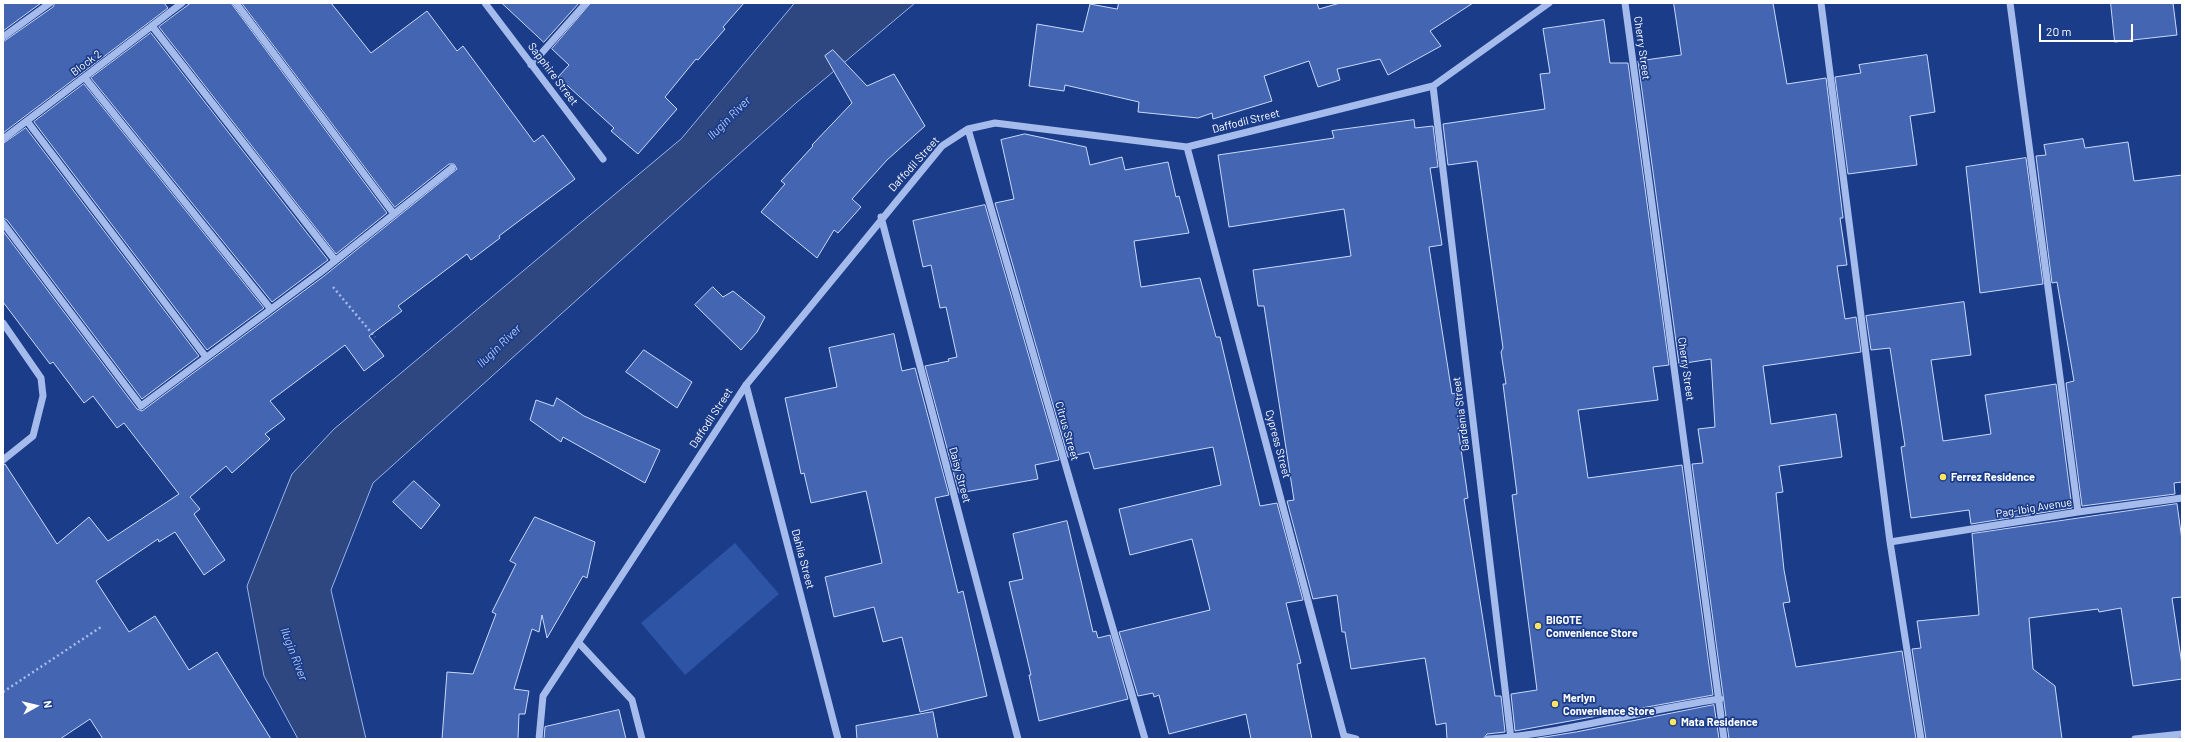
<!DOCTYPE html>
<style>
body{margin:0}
#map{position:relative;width:2185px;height:742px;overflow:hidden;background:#1b3c89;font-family:Barlow,sans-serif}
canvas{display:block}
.frame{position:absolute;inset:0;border:4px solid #fff;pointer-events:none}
.north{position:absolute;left:16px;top:686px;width:40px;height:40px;-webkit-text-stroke:3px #1b3c89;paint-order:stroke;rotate:82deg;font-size:11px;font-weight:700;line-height:16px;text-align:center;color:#fff}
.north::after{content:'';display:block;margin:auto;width:14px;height:18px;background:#fff;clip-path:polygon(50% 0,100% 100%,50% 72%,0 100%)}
.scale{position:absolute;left:2039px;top:24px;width:94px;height:18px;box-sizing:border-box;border:2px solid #fff;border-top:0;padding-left:5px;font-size:12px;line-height:14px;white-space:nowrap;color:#fff;-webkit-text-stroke:3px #1b3c89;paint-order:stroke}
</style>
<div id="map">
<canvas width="2185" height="742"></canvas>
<div class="frame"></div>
<div class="north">N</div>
<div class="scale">20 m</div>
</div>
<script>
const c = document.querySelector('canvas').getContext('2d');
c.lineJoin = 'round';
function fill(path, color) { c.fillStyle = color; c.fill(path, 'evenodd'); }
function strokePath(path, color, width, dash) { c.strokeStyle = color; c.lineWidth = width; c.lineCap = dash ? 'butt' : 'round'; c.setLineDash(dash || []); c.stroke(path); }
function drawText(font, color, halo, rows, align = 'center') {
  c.font = font + ' Barlow,sans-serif'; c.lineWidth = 3.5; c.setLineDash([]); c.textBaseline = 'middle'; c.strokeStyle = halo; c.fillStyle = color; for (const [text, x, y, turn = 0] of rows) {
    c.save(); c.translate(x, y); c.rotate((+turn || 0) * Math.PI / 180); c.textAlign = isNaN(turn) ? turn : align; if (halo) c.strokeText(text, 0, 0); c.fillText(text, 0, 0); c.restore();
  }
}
fill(new Path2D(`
 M735 543 779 594 685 675 641 623Z`), '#2e54a6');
const water = new Path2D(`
 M795 3H915L796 103 373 483 331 590 366 739H298L264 676 247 586 292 474 334 429 681 139Z`);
fill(water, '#2e4780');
strokePath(water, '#97b4ee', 1);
const building = new Path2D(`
 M3 3H41L3 31Z
 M55 3H164L168 8 3 133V42L53 7Z
 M191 3H231L387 213 336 254 159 27Z
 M242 3H331L371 53 427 11 457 51 463 46 534 142 543 135 575 179 499 236 500 238 471 260 467 254 398 306 402 311 369 336 384 356 364 371 345 345 270 401 285 419 265 434 270 439 232 473 226 466 190 497 200 509 194 514 225 560 204 575 175 532 159 542 158 539 96 581 129 632 155 616 189 670 217 652 271 739H103L90 719 60 739H3V465L5 464 57 544 89 517 108 541 179 494 124 423 117 428 93 396 84 403 53 362 50 364 3 302V231L137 409 142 411 324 276 457 169 454 164H449L395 207Z
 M502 3H579L544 42Z
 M591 3H744L723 27 725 29 698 60 696 59 665 97 677 109 638 154 611 131 614 128 558 77 569 65 552 49Z
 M1119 3H1317L1319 9 1340 3H1473L1430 31 1441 46 1388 75 1380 59 1337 69 1340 80 1318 87 1309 61 1264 76 1272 101 1213 119 1212 113 1198 118 1138 112 1139 102 1065 85 1064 91 1029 86 1037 24 1083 32 1090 4 1117 9Z
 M1674 3H1773L1787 84 1826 78 1843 218H1840L1847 265 1837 266 1845 319 1856 317 1861 352 1763 366 1771 424 1836 414 1842 457 1779 466 1783 492 1776 493 1784 570 1790 602 1783 603 1796 667 1902 651 1916 739H1729L1692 464 1703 463 1698 429 1715 427 1711 359 1679 364 1638 61 1681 55Z
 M2111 3H2173L2177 35 2115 42Z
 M1604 20 1610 63H1628L1669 365 1653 367 1658 400 1578 410 1588 478 1682 465 1713 695 1515 731 1511 694 1537 690 1512 495 1517 494 1503 384H1506L1501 352 1503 348 1477 161 1448 165 1443 124 1545 109 1540 74 1550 73 1543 29Z
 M151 33 328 260 272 302 91 78Z
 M833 50 867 86 894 74 925 126 887 160 852 199 861 207 838 233 834 230 817 258 761 212 785 184 781 181 813 146 812 145 852 103 825 56Z
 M1927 55 1935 112 1910 116 1917 165 1848 174 1835 77 1861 73 1859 65Z
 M84 84 264 308 207 350 34 122Z
 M1414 120 1415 128 1433 126 1438 167 1430 168 1442 245 1429 247 1452 394 1456 393 1461 428H1458L1468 498 1464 499 1495 696H1501L1505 732 1487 734 1483 739H1447L1446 723 1436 725 1425 658 1351 669 1345 632H1342L1337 595 1313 599 1287 501 1294 500 1264 306H1258L1253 270 1351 256 1344 209 1229 227 1218 155 1334 138 1332 131Z
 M26 128 199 356 142 399 7 220 3 218V144Z
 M1025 134 1086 147 1090 165 1122 157 1125 170 1168 162 1176 197 1179 196 1189 233 1134 241 1141 287 1200 278 1216 337H1220L1260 506 1277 503 1303 600 1286 603 1301 663 1297 664 1312 739H1251L1246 714 1169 734 1159 695 1154 697 1153 693 1138 696 1119 632 1210 610 1192 539 1130 555 1119 509 1221 485 1213 447 1094 469 1089 452 1068 457 995 203 1014 199 1001 140Z
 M2083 139 2085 148 2128 142 2134 181 2182 175V482L2174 483 2175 494 2082 506 2066 383 2074 381 2057 282 2052 283 2036 156 2046 155 2044 145Z
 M2026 158 2043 284 1980 293 1966 167Z
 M985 205 1059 460 1035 465 1038 479 959 493 925 366 949 361 948 359 957 357 946 307 940 308 931 265 923 267 913 221Z
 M713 287 723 297 733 291 765 317 757 332 741 350 695 305Z
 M1964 302 1971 355 1931 360 1943 441 1991 434 1985 395 2056 384 2072 508 1971 524 1969 510 1911 518 1901 447 1905 446 1890 348 1871 350 1866 316Z
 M894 334 902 371 915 368 949 495 935 498 958 593 963 591 987 696 920 712 902 637 883 642 874 607 834 617 825 577 882 563 866 491 811 503 804 473 801 474 785 398 837 387 829 348Z
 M644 350 692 382 677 408 626 372Z
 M557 398 584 416 660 450 645 483 563 437 561 442 530 420 536 400 553 406Z
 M414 481 440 505 421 529 393 502Z
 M2177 504 2182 540V597L2172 598 2182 665V679L2133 686 2121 608 2099 612 2098 609 2029 618 2033 669 2055 686 2062 739H1926L1912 649 1921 648 1917 621 1979 615 1972 534Z
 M535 517 595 542 587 578 583 576 547 638 542 615 539 632 532 629 514 689 529 691 525 714H519L518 739H442L447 672 473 674 496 614 492 612 516 564 510 561Z
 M1067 521 1093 632 1096 631 1098 638 1110 635 1128 699 1039 721 1029 675H1031L1009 582 1023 579 1013 534Z
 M1714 705 1719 739H1532L1576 732Z
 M619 710 626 739H544L545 727Z
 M933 712 938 739H857L856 726Z`);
fill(building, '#4466b2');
strokePath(building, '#c9d9f9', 1);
strokePath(new Path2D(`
 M333 287 375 337
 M3 692 101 627`), '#a4bbec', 2.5, [2, 3]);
strokePath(new Path2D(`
 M236 3 394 214
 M485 3 603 159
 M1625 3 1724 739
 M1821 3 1890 542 1921 739
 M2010 3 2078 512
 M152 26 335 260
 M3 37 50 3
 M531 65 586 3
 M85 78 270 308
 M1433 86 1511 739
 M27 121 206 357
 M968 129 1145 739
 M3 139 182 3
 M1187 147 1344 736 1356 739
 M881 217 1018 739
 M3 223 141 406 321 272 452 168
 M3 323 41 378 43 396 33 436 3 460
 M746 385 838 739
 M1890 542 2078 512 2182 498
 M579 643 632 700 642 739
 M539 739 543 696 746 385 942 146 968 129 995 123 1187 147 1433 86 1549 3
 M1488 739C1567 733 1642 710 1720 699
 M2135 739 2182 734`), '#a4bbec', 7);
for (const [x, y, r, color] of [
 [1943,477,4,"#fee561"],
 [1538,626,4,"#fee561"],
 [1555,704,4,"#fee561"],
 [1673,722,4,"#fee561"]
]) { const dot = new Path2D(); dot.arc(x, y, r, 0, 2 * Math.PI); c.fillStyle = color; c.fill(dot); strokePath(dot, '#1b3c89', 1.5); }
drawText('11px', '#fff', '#1b3c89', [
 ["Cherry Street",1642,48,82],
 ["Block 2",86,63,-37],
 ["Sapphire Street",553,74,53],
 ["Daffodil Street",1246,121,-14],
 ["Daffodil Street",914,164,-48],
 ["Cherry Street",1686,369,82],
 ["Gardenia Street",1461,414,-97],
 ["Daffodil Street",711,418,-57],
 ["Citrus Street",1067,431,74],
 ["Cypress Street",1278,444,75],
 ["Daisy Street",960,475,75],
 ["Pag-Ibig Avenue",2034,508,-9],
 ["Dahlia Street",803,559,75]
]);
drawText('bold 11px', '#fff', '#1b3c89', [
 ["Ferrez Residence",1951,477],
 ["BIGOTE",1546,620],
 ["Convenience Store",1546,633],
 ["Merlyn",1563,698],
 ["Convenience Store",1563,711],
 ["Mata Residence",1681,722]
], 'left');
drawText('italic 12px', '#b0c6f4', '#1b3c89', [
 ["Ilugin River",729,118,-45],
 ["Ilugin River",499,346,-44],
 ["Ilugin River",294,654,69]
]);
</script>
